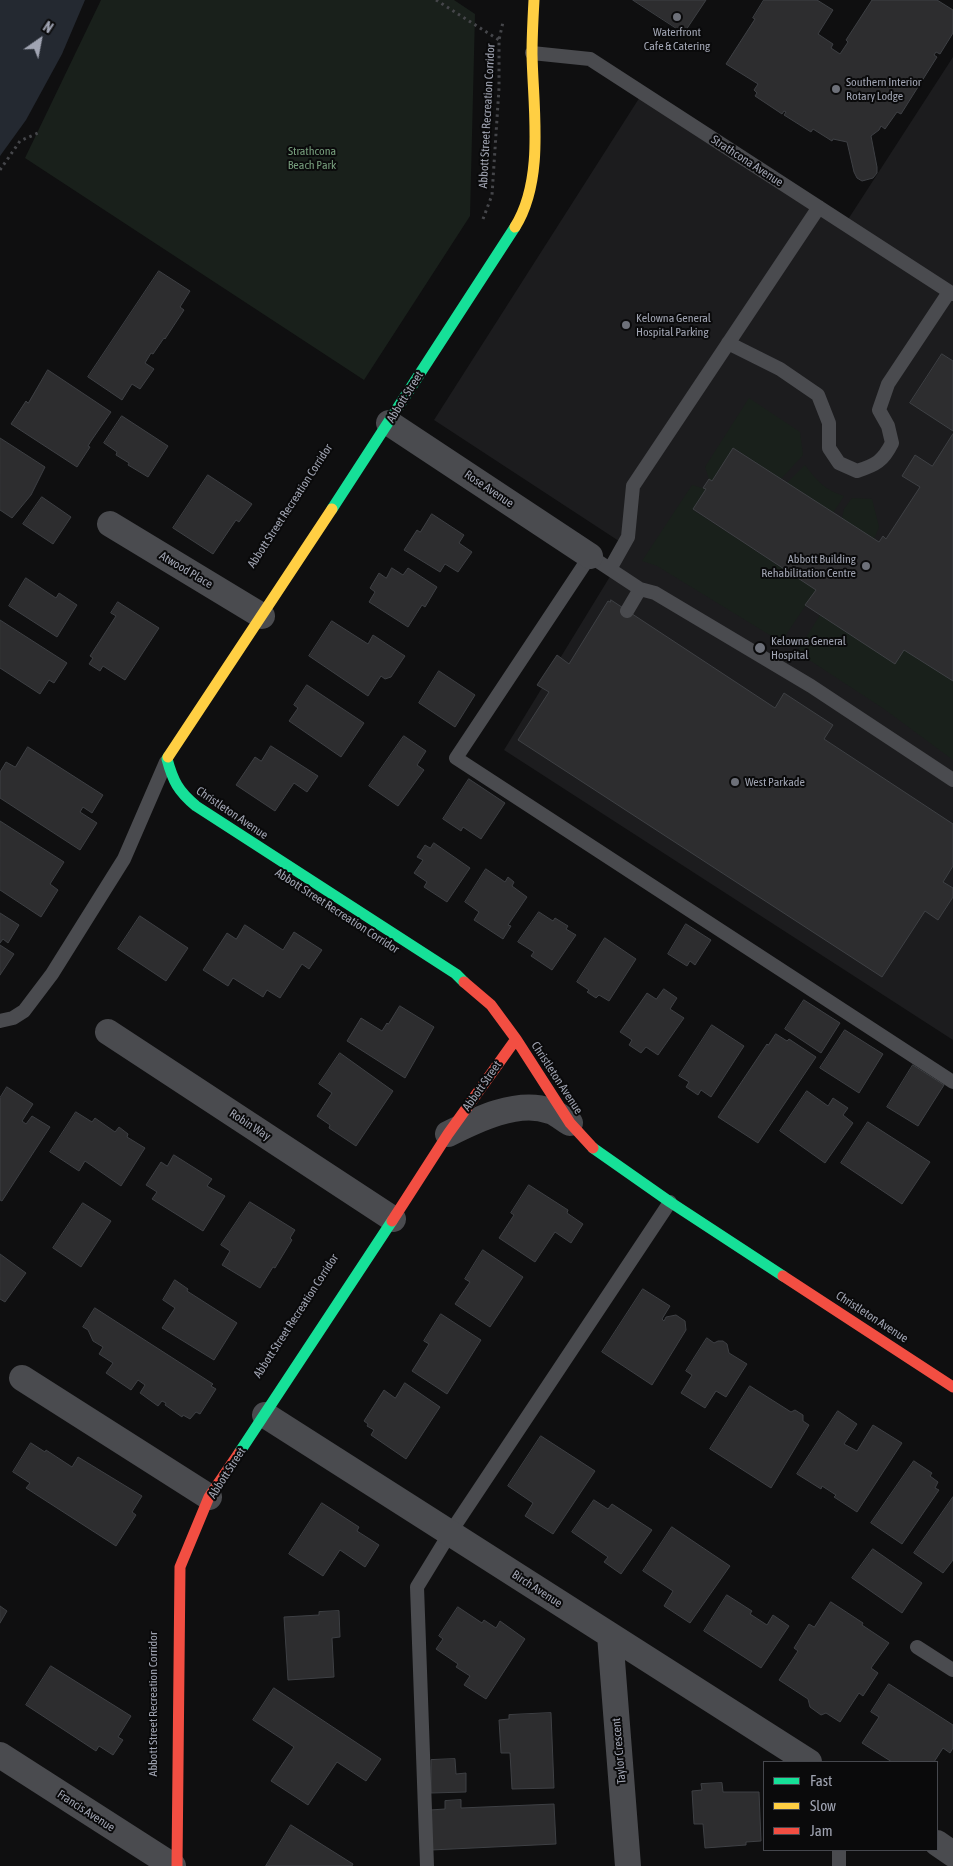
<!DOCTYPE html>
<style>
body{margin:0}
#map{position:relative;width:953px;height:1866px;overflow:hidden;background:#0f0f10;font-family:"Asap Condensed",sans-serif}
canvas{display:block}
.legend{position:absolute;left:763px;top:1761px;width:175px;height:90px;box-sizing:border-box;background:#0a0a0b;border:1px solid #46484e;margin:0;padding:6px 9px;list-style:none;font-size:15px;color:#a0a4b2}
.legend li{display:flex;align-items:center;gap:10px;height:25px}
.legend b{width:25px;border:1px solid #46484e}
.north{position:absolute;left:15px;top:15px;width:50px;height:50px;-webkit-text-stroke:4px #0a0a0b;paint-order:stroke;rotate:33deg;font-size:14px;font-weight:700;line-height:20px;text-align:center;color:#a0a4b2}
.north::after{content:'';display:block;margin:auto;width:18px;height:22px;background:#a0a4b2;clip-path:polygon(50% 0,100% 100%,50% 72%,0 100%)}
</style>
<div id="map">
<canvas width="953" height="1866"></canvas>
<ul class="legend">
<li><b style="height:6px;background:#16e098"></b>Fast</li>
<li><b style="height:6px;background:#ffcf43"></b>Slow</li>
<li><b style="height:6px;background:#f24e42"></b>Jam</li>
</ul>
<div class="north">N</div>
</div>
<script>
const c = document.querySelector('canvas').getContext('2d');
c.lineJoin = 'round';
function fill(path, color) { c.fillStyle = color; c.fill(path, 'evenodd'); }
function strokePath(path, color, width, dash) { c.strokeStyle = color; c.lineWidth = width; c.lineCap = dash ? 'butt' : 'round'; c.setLineDash(dash || []); c.stroke(path); }
function drawText(font, color, halo, rows, align = 'center') {
  c.font = font + ' "Asap Condensed",sans-serif'; c.lineWidth = 4; c.setLineDash([]); c.textBaseline = 'middle'; c.strokeStyle = halo; c.fillStyle = color; for (const [text, x, y, turn = 0] of rows) {
    c.save(); c.translate(x, y); c.rotate((+turn || 0) * Math.PI / 180); c.textAlign = isNaN(turn) ? turn : align; if (halo) c.strokeText(text, 0, 0); c.fillText(text, 0, 0); c.restore();
  }
}
fill(new Path2D(`
 M953 57V1040L504 750 628 547 434 420 645 89 847 221Z`), '#1c1c1e');
fill(new Path2D(`
 M101 0H454L475 14 470 216 364 380 25 158Z
 M749 398 800 432 803 455 781 479 734 448 712 481 709 479 705 467Z
 M805 465C817 481 825 490 844 496L833 513 787 483Z
 M692 485 706 489 693 510 816 590 781 642 657 566 642 561Z
 M852 498 872 499 879 527 874 539 842 518 844 509Z
 M820 615 895 664 904 650 953 681V760L884 709 797 652Z`), '#19201b');
fill(new Path2D(`
 M0 0H85L62 54 26 120 0 156Z`), '#242931');
const building = new Path2D(`
 M633 0H706L684 33Z
 M764 0H817L833 10 818 34 833 44 831 48 840 54 848 42 846 40 872 0H937L953 10V33L940 54 936 52 934 55 937 57 920 84 916 82 914 85 918 87 901 114 897 112 885 129 881 126 879 130 871 136 877 167V173L873 178 862 181 857 178 854 172 847 142 833 139 832 141 813 129 811 132 784 115 786 112 784 111 782 114 755 96 757 93 754 90 758 84 726 64 755 19 753 18Z
 M159 271 190 291 180 307 184 310 165 339 164 338 153 354 151 353 145 363 154 369 140 389 132 384 122 400 88 377Z
 M942 354 953 361V431L910 403Z
 M48 370 111 412 91 441 88 446 90 447 77 467 11 424 26 401 28 403Z
 M122 416 168 446 148 477 128 465 129 463 116 455 117 452 104 443Z
 M953 434V681L904 650 895 664 805 605 816 590 693 509 706 489 703 488 709 479 712 481 733 448 879 542 883 536 886 539 920 487 902 476 915 455 932 466Z
 M0 438 45 467 31 495 12 518 0 510Z
 M208 475 252 504 239 522 236 520 213 554 173 528Z
 M42 497 71 517 53 544 23 524Z
 M432 514 464 535 459 543 472 552 458 572 445 564 440 572 404 550 417 530 420 532Z
 M392 568 403 575 408 568 437 587 425 607 422 605 408 627 369 602 375 592 370 588 379 573 386 578Z
 M26 578 56 598 59 593 77 605 57 637 9 606Z
 M611 600 775 708 784 693 833 725 824 739 953 824V866L943 882 953 888V897L938 920 925 911 882 977 518 740 549 692 537 685 557 655 569 664 608 601 610 602Z
 M118 602 159 628 125 680 103 666 100 671 89 664 93 658 90 656 116 616 111 613Z
 M0 620 67 663 54 683 49 680 40 694 0 668Z
 M332 621 368 644 373 635 405 656 391 677 385 679 381 676 368 696 309 656Z
 M439 671 475 695 455 727 419 703Z
 M307 685 364 723 341 757 289 721 298 708 294 705Z
 M404 736 426 751 417 765 424 770 398 806 369 786Z
 M271 746 318 776 307 792 294 783 275 811 236 785 255 757 261 761Z
 M28 747 103 795 92 813 83 807 80 812 97 823 80 850 0 798V772L6 762 15 767Z
 M469 779 505 803 481 839 463 827 461 831 443 819Z
 M0 821 64 862 50 884 58 890 41 917 0 890Z
 M434 843 470 868 447 902 424 887 427 882 414 873 423 860 417 857 425 845 430 848Z
 M486 869 505 882 508 877 514 882 512 886 527 897 508 925 511 926 503 939 474 920 479 912 465 902Z
 M539 912 553 921 555 918 568 926 566 929 576 935 552 970 531 956 534 952 518 942Z
 M0 913 19 925 8 943 3 939 0 943Z
 M140 916 188 948 166 981 118 949Z
 M686 924 711 940 695 965 690 961 687 966 668 954Z
 M245 925 283 950 294 932 322 950 309 969 302 964 280 998 267 990 263 997 233 978 228 986 203 970 227 933 236 939Z
 M605 938 636 959 609 1001 599 995 596 998 587 992 589 990 577 982Z
 M0 945 14 954 0 975Z
 M664 989 677 998 670 1009 684 1018 658 1055 646 1047 641 1053 629 1045 632 1040 620 1032 647 993 656 999Z
 M804 1000 840 1023 821 1053 785 1029Z
 M400 1006 434 1027 405 1078 347 1041 361 1018 382 1031 387 1023 388 1024Z
 M712 1025 744 1046 711 1097 701 1090 698 1095 686 1087 689 1082 679 1076Z
 M845 1030 883 1054 859 1093 820 1068Z
 M776 1034 787 1041 789 1039 816 1057 758 1143 718 1117 767 1044 768 1045Z
 M340 1053 393 1091 356 1146 329 1128 330 1125 317 1116 332 1093 319 1084Z
 M913 1065 944 1085 918 1126 887 1107Z
 M7 1087 33 1104 22 1121 26 1124 32 1116 50 1127 2 1201 0 1200V1098Z
 M807 1091 828 1106 833 1098 848 1108 843 1115 853 1123 825 1163 780 1131Z
 M76 1112 92 1122 95 1118 115 1132 119 1127 128 1134 127 1137 145 1148 121 1186 85 1161 79 1171 50 1152Z
 M868 1122 930 1162 902 1204 841 1163Z
 M174 1155 212 1179 207 1186 225 1196 203 1231 152 1199 157 1192 146 1185 161 1162 167 1166Z
 M529 1185 568 1210 567 1213 583 1224 571 1243 555 1232 535 1262 499 1238 514 1215 511 1213Z
 M250 1202 295 1230 290 1238 292 1240 275 1268 273 1267 260 1288 222 1265 230 1251 221 1245Z
 M83 1203 111 1221 81 1267 53 1248Z
 M483 1250 523 1277 490 1327 455 1304 470 1282 465 1279Z
 M0 1254 26 1273 5 1302 0 1299Z
 M175 1280 188 1289 187 1291 237 1323 214 1360 162 1328 175 1308 163 1300Z
 M643 1289 670 1306 662 1319 664 1321 666 1317 676 1315 685 1321 686 1330 652 1385 602 1352Z
 M95 1308 213 1384 211 1386 216 1389 200 1414 196 1412 190 1419 183 1415 182 1417 165 1405 166 1403 162 1401 158 1406 140 1393 145 1385 138 1380 131 1390 106 1373 113 1363 99 1354 103 1347 93 1341 88 1330 83 1327Z
 M441 1314 481 1340 447 1394 412 1371 429 1344 424 1341Z
 M707 1338 714 1343 718 1341H723L727 1344 729 1353 747 1364 726 1397 716 1391 705 1408 681 1393 692 1375 686 1371Z
 M405 1383 440 1407 406 1459 371 1435 374 1430 367 1426 368 1424 364 1421 384 1390 395 1398Z
 M750 1386 791 1412 795 1410 803 1415V1421L809 1425 771 1488 710 1449Z
 M838 1411 857 1424 844 1444 857 1451 873 1425 902 1443 857 1512 834 1497 836 1495 822 1486 821 1489 797 1474Z
 M541 1436 595 1471 553 1534 525 1516 533 1503 508 1486Z
 M31 1443 45 1452 46 1450 72 1467 78 1457 142 1496 132 1512 136 1515 116 1546 26 1488 30 1483 13 1472Z
 M914 1461 932 1473 930 1476 938 1482 935 1488 939 1490 902 1544 871 1523Z
 M953 1497V1560L943 1573 914 1553Z
 M594 1500 608 1509 612 1504 652 1530 621 1574 604 1562 608 1557 572 1532Z
 M322 1503 359 1527 357 1531 379 1545 365 1567 340 1550 323 1576 289 1554Z
 M672 1527 730 1566 690 1623 664 1606 673 1591 643 1571Z
 M873 1549 922 1583 902 1613 852 1578Z
 M727 1595 752 1611 750 1614 767 1625 773 1615 789 1626 761 1668 704 1631Z
 M831 1602 863 1623 862 1625 889 1643 871 1668 878 1673 863 1696 859 1693 840 1722 826 1713 821 1715 810 1707 808 1699 779 1680 798 1651 794 1648 809 1624 814 1627Z
 M0 1606 7 1611 0 1623Z
 M458 1607 482 1623 484 1620 496 1628 500 1621 525 1639 486 1699 464 1685 470 1676 456 1667 458 1664 436 1649 443 1639 439 1636Z
 M339 1611 340 1637 332 1638 334 1677 288 1680 284 1617 319 1615V1612Z
 M51 1666 131 1716 118 1737 123 1740 113 1755 99 1746 96 1751 26 1705Z
 M889 1684 953 1725V1748L950 1753 943 1748 934 1762H892L862 1743 879 1717 871 1712Z
 M274 1688 381 1759 366 1781 337 1762 308 1805 271 1781 294 1747 253 1720Z
 M551 1713 554 1788 512 1789 510 1753H501L499 1720 509 1719V1715Z
 M455 1759 456 1774 466 1773V1792L431 1793V1760Z
 M722 1783 723 1792H759L761 1841 746 1842V1845L705 1848 703 1824H694L692 1791 702 1790 701 1784Z
 M461 1800V1808L554 1804 556 1844 431 1850 430 1810 445 1809V1801Z
 M291 1825 353 1864 352 1866H266Z`);
fill(building, '#2d2d2f');
strokePath(building, '#3e4044', 1);
strokePath(new Path2D(`
 M436 0 499 40
 M0 170 20 141 38 133
 M483 219 492 195 499 88V40L503 22`), '#45464a', 3, [2.5, 4]);
strokePath(new Path2D(`
 M532 53 590 59 953 294
 M728 343 780 369 818 395 829 423V448L839 463 857 471C876 465 883 461 892 443L888 426 879 410 888 384 949 292
 M610 569 628 537 633 486 819 207
 M627 611 640 589
 M953 780 811 686 655 593 640 589 590 556 456 758 953 1082
 M0 1021 13 1018 24 1011 52 974 124 859 166 762
 M917 1647 953 1670
 M427 1866 417 1587 450 1533 670 1202
 M839 1866V1850`), '#4a4b4f', 14);
strokePath(new Path2D(`
 M389 423 590 556
 M110 524 262 616
 M108 1032 393 1219
 M448 1134C476 1120 518 1099 550 1111 557 1113 563 1119 570 1123
 M22 1378 209 1497
 M265 1415 809 1762
 M610 1635 628 1866
 M0 1755 173 1866
 M937 1843 953 1854`), '#4a4b4f', 26);
strokePath(new Path2D(`
 M332 509 515 227
 M168 757 167 759C173 781 178 791 196 806L456 974 464 982
 M593 1148 670 1202 783 1276
 M239 1453 392 1221`), '#16e098', 11);
strokePath(new Path2D(`
 M515 227C545 179 533 108 532 54 532 36 533 18 534 0
 M168 757 332 509`), '#ffcf43', 11);
strokePath(new Path2D(`
 M464 982 491 1005 516 1039 570 1123 593 1148
 M392 1221 448 1134 516 1039
 M783 1276 953 1387
 M177 1866 180 1567 209 1497 239 1453`), '#f24e42', 11);
for (const [x, y, r, color] of [
 [677,17,5,"#6d7079"],
 [836,89,5,"#6d7079"],
 [626,325,5,"#6d7079"],
 [866,566,5,"#6d7079"],
 [760,648,6,"#6d7079"],
 [735,782,5,"#6d7079"]
]) { const dot = new Path2D(); dot.arc(x, y, r, 0, 2 * Math.PI); c.fillStyle = color; c.fill(dot); strokePath(dot, '#0a0a0b', 2); }
drawText('12px', '#a0a4b2', '#0a0a0b', [
 ["Waterfront",677,32,"center"],
 ["Cafe & Catering",677,46,"center"],
 ["Southern Interior",846,82],
 ["Rotary Lodge",846,96],
 ["Kelowna General",636,318],
 ["Hospital Parking",636,332],
 ["Abbott Building",856,559,"right"],
 ["Rehabilitation Centre",856,573,"right"],
 ["Kelowna General",771,641],
 ["Hospital",771,655],
 ["West Parkade",745,782]
], 'left');
drawText('12px', '#a0a4b2', '#0a0a0b', [
 ["Abbott Street Recreation Corridor",487,116,-87],
 ["Strathcona Avenue",747,161,33],
 ["Abbott Street",405,397,-58],
 ["Rose Avenue",489,489,34],
 ["Abbott Street Recreation Corridor",290,506,-57],
 ["Atwood Place",186,570,31],
 ["Christleton Avenue",232,813,34],
 ["Abbott Street Recreation Corridor",337,911,33],
 ["Christleton Avenue",557,1078,57],
 ["Abbott Street",482,1086,-55],
 ["Robin Way",250,1125,33],
 ["Abbott Street Recreation Corridor",296,1316,-57],
 ["Christleton Avenue",872,1317,33],
 ["Abbott Street",227,1473,-57],
 ["Birch Avenue",537,1589,33],
 ["Abbott Street Recreation Corridor",153,1704,-90],
 ["Taylor Crescent",619,1751,-95],
 ["Francis Avenue",86,1811,33]
]);
drawText('12px', '#769d7c', '#0a0a0b', [
 ["Strathcona",312,151],
 ["Beach Park",312,165]
]);
</script>
